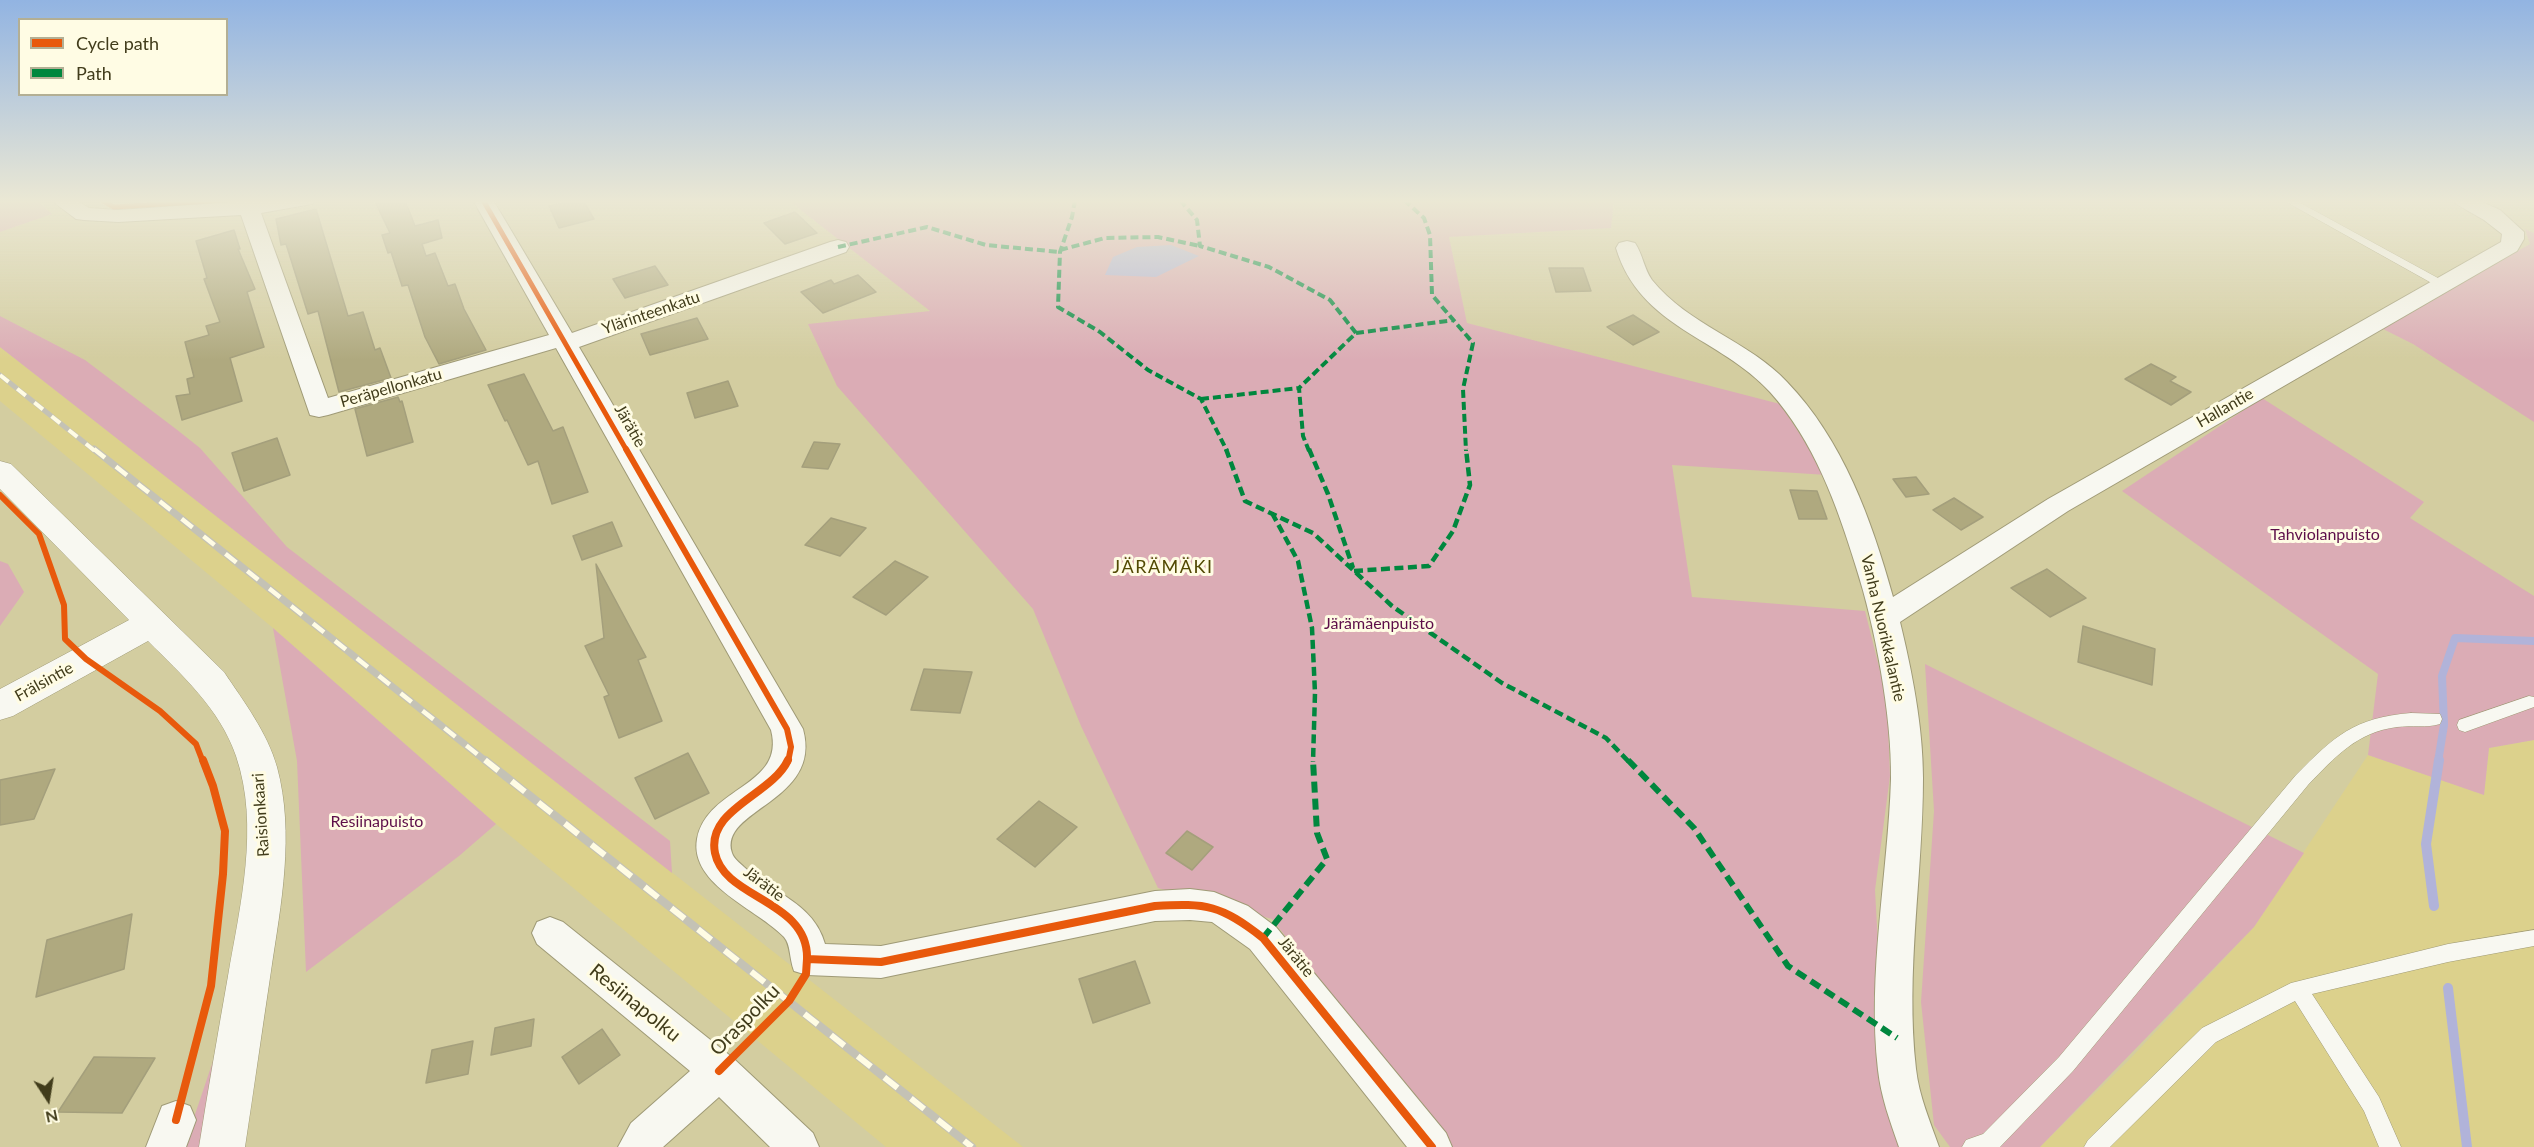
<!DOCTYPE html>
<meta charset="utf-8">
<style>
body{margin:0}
#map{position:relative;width:2534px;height:1147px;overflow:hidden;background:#d3cda0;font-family:Lato,sans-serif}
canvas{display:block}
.legend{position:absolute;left:18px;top:18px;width:210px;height:78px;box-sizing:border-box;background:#fffce4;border:2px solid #b3af94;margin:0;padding:8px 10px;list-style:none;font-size:18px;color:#413c1b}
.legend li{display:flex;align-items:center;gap:12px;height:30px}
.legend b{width:30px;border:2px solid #b3af94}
.north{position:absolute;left:18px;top:1069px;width:60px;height:60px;-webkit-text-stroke:4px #fffce4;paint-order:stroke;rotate:168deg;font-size:16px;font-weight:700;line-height:24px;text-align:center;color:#413c1b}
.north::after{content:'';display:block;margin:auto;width:21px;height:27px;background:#413c1b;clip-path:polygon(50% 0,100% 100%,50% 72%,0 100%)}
</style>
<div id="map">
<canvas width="2534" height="1147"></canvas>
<ul class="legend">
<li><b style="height:8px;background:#e8590c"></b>Cycle path</li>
<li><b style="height:8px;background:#00873e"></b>Path</li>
</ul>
<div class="north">N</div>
</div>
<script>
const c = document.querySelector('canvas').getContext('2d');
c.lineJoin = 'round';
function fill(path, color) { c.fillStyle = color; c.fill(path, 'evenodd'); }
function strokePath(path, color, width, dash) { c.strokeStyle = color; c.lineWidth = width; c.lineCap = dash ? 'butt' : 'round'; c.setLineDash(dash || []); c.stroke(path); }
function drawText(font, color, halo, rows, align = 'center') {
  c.font = font + ' Lato,sans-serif'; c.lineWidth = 6; c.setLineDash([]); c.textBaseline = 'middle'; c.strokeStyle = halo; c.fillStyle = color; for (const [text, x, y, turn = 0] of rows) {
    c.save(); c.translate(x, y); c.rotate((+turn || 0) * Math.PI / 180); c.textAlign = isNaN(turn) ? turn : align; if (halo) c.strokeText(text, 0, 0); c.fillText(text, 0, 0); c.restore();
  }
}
fill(new Path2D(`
 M0 347 1023 1147H886L496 824 273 628 0 401Z
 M2534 740V1147H2040L2128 1061 2254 927 2368 755 2484 795 2489 748Z`), '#dcd18c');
fill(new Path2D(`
 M0 200H37L52 214 0 232Z
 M788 200H1614L1611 228 1449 237 1467 323 1780 404 1827 475 1672 465 1692 597 1865 611 1887 699 1890 776 1875 890 1886 1088 1902 1147H1451L1272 919 1158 888 1081 726 1033 609 837 386 808 324 930 311Z
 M2525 229 2534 233V422L2413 344 2383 329 2530 244Z
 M0 316 85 360 176 429 200 448 287 547 670 841 672 873 0 347Z
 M2262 398 2424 502 2410 518 2534 596V740L2489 748 2484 795 2368 755 2378 674 2122 491Z
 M0 561 8 564 24 592 0 626Z
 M273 628 496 824 459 856 306 972 297 761Z
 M1925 664 2304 853 2254 927 2040 1147H1950L1934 1125 1921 1002 1934 811Z
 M214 1058 204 1147H184Z`), '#dbacb5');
fill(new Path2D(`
 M1171 245 1199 256 1156 277 1105 275 1113 257 1137 247Z`), '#b1b3d9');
strokePath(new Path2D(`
 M2438 762 2444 725 2442 676 2455 638 2534 641`), '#b1b3d9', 8);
strokePath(new Path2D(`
 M2434 906 2426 844 2439 760
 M2448 988 2467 1147`), '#b1b3d9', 10);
const building = new Path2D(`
 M374 200H405L415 226 438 220 442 238 422 244 426 256 435 253 448 286 455 284 464 309 486 350 439 364 425 337 408 285 402 286 391 252 388 253 382 235 390 233Z
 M575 200H583L594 219 559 228 549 206Z
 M316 209 348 316 363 312 375 350 380 348 391 378 339 392 318 311 308 314 286 244 281 245 276 219Z
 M795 212 817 233 785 244 764 223Z
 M234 230 240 249H238L255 289 247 292 264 347 230 358 242 401 182 420 176 396 190 394 187 379 194 377 185 342 209 335 206 326 220 322 204 279 207 278 196 241Z
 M655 266 668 285 625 298 613 279Z
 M1549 268H1583L1591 291 1556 292Z
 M858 275 876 292 823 313 801 292 831 280 834 284Z
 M1633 315 1659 332 1633 345 1607 327Z
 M697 318 708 339 650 355 641 334Z
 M2151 364 2176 377 2170 381 2191 392 2171 405 2125 379Z
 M524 374 553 431 563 427 588 492 552 504 538 461 528 465 507 420 505 421 488 385Z
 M728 381 738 406 695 418 687 393Z
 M398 397 400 402 402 401 413 442 367 456 355 409Z
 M277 438 290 475 244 491 232 453Z
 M814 442 840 444 828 469 802 467Z
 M1916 477 1929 494 1906 497 1893 479Z
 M1790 490 1817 491 1827 519H1799Z
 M1954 498 1983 517 1961 530 1933 510Z
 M831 518 866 528 840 556 805 545Z
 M612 522 622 546 582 560 573 536Z
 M895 561 928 577 886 615 853 597Z
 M596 564 646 657 638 660 662 721 619 738 604 697 609 695 585 646 604 638Z
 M2047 569 2086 598 2050 617 2011 588Z
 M2083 626 2155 649 2152 685 2078 662Z
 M924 669 972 672 960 713 911 710Z
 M688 753 709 793 655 819 635 778Z
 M55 769 34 819 0 825V780Z
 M1039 801 1077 827 1035 867 997 839Z
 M1187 831 1213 847 1192 870 1166 853Z
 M132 914 124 969 36 997 47 940Z
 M1135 961 1150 1003 1093 1023 1079 979Z
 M534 1019 531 1046 491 1055 495 1028Z
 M602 1029 620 1055 579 1084 562 1057Z
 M473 1041 468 1074 426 1083 432 1050Z
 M94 1057 155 1058 122 1113 58 1112Z`);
fill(building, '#afa97f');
strokePath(building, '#a49f7c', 1.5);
const lane = new Path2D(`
 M2283 200H2295L2447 283 2441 287 2437 286Z
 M2529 696 2534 697V707L2465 732 2459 730 2457 725 2459 720Z
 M2411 713 2440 714 2442 719 2440 724C2427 728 2411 725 2397 727 2357 732 2335 757 2308 785L2073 1071 2000 1147H1962L1966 1140 1983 1134 2059 1057 2296 775C2335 736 2353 718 2411 713Z
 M2534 930V946L2448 962 2312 994 2379 1097 2401 1147H2379L2364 1111 2295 1001 2216 1042 2110 1147H2084L2088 1140 2202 1028 2291 983 2448 944Z`);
const street = new Path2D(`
 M53 200H76L89 208 118 210 264 200H315L312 204 261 213 328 398 549 335 473 200H493L572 333 830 242 838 240 846 242 849 247 846 252 579 347 803 729C823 802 718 809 732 853 734 859 740 863 744 867 772 893 814 903 825 944L881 946 1155 891 1190 889 1214 892 1248 906 1276 927 1446 1133 1452 1147H1407L1250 949 1212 922 1190 920 1155 921 881 978 807 975 794 971C789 958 791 945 784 937 759 910 689 885 697 839 707 786 786 787 771 730L556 348 328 415 319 417 310 415 241 215 118 222 84 220 76 219 56 204Z
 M2453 200H2478L2500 210 2524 232V239L2517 251 2068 511 1900 622C1912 671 1923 727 1923 778 1923 875 1905 972 1916 1069 1919 1096 1930 1121 1939 1147H1899C1890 1121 1881 1097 1878 1070 1867 973 1888 875 1891 779 1892 716 1875 626 1856 567 1837 505 1814 441 1770 392 1720 337 1640 328 1616 248L1619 243 1627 241 1635 243C1643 255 1644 269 1652 280 1688 325 1749 341 1787 382 1843 440 1872 521 1893 597L2048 499 2501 242 2502 234 2484 220 2456 204Z
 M550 917 563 922 733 1058 813 1133 819 1147H770L719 1097 663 1147H618L631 1123 690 1071 537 944 532 933 537 922Z
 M176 1101 190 1106 196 1120 186 1147H146L162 1106Z`);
const secondary = new Path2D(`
 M0 461 11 464 224 672C244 702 267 732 277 767 295 834 281 904 271 971 262 1030 254 1088 245 1147H199C208 1090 218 1033 228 976 240 906 260 826 236 756 220 709 182 675 148 641L13 716 0 720V689L129 620 0 489Z`);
strokePath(lane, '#9f9a76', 1);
strokePath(street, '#9f9a76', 2);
strokePath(secondary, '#9f9a76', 1);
strokePath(new Path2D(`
 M740 1050 789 1001 800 985`), '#d0cfc0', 4.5, [6, 4]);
fill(lane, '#f8f8f1');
fill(street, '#f8f8f1');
fill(secondary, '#f8f8f1');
const railFar2 = new Path2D(`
 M0 375 95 451`);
const railFar1 = new Path2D(`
 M94 449 487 762`);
const rail = new Path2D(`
 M485 760 972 1147`);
strokePath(railFar2, '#c4c2b5', 5);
strokePath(railFar1, '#c4c2b5', 7);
strokePath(rail, '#c4c2b5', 8);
strokePath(railFar2, '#fffce4', 4, [11]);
strokePath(railFar1, '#fffce4', 4.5, [14]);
strokePath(rail, '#fffce4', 6, [17]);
strokePath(new Path2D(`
 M1075 200 1072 217 1060 252 1058 307 1100 332 1148 370 1201 399 1227 451
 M1180 200 1197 220 1200 246 1269 267 1330 300 1356 333 1299 388 1303 436 1309 451
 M1404 200 1424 218 1430 235 1432 295 1473 343 1463 389 1466 451
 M838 247 927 227 986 245 1060 252
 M1060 250 1105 238 1158 237 1200 246
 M1356 333 1454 320
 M1201 399 1299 388`), '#00873e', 4, [8, 4]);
strokePath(new Path2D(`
 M1226 449 1245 501 1313 533 1392 606 1502 683 1606 738 1629 762
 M1309 449 1328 494 1353 568
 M1272 513 1298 561 1312 628 1315 693 1313 762
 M1354 571 1429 566 1453 531 1470 485 1466 449`), '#00873e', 4.5, [9, 4.5]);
strokePath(new Path2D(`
 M1628 760 1694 828 1788 966 1897 1038
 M1263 938 1327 859 1317 833 1313 760`), '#00873e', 6, [11, 6]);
strokePath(new Path2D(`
 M101 200 114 207 222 200
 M483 200 627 451`), '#e8590c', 5);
strokePath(new Path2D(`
 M626 449 787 729 791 747 788 762
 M0 495 39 534 64 605 65 639 86 659 160 711 196 744 203 762`), '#e8590c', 6);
strokePath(new Path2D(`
 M788 760C772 795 706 809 715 853 724 899 809 900 807 959L881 962 1155 906C1207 903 1221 905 1263 938L1432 1147
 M719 1071 789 1001 806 974 807 959
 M176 1120 211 986 223 874 225 831 213 786 203 760`), '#e8590c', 8);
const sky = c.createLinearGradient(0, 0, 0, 360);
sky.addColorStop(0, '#92b4e2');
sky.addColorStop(0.56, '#ebe8d4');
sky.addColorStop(1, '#ebe8d400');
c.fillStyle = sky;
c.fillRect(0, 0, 2534, 360);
drawText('16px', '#413c1b', '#fffce4', [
 ["Ylärinteenkatu",651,313,-19],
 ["Peräpellonkatu",391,388,-16],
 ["Hallantie",2225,408,-30],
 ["Järätie",630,426,60],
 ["Vanha Nuorikkalantie",1883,628,77],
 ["Frälsintie",44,682,-29],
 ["Raisionkaari",261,815,-94],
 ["Järätie",764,884,37],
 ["Järätie",1296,957,51]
]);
drawText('16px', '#5d0e49', '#fffce4', [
 ["Tahviolanpuisto",2325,535],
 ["Järämäenpuisto",1379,624],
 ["Resiinapuisto",377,822]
]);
c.letterSpacing = '1.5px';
drawText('18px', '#524903', '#fffce4', [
 ["JÄRÄMÄKI",1163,567]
]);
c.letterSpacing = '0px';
drawText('20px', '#413c1b', '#fffce4', [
 ["Resiinapolku",635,1003,39],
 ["Oraspolku",745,1020,-46]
]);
</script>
